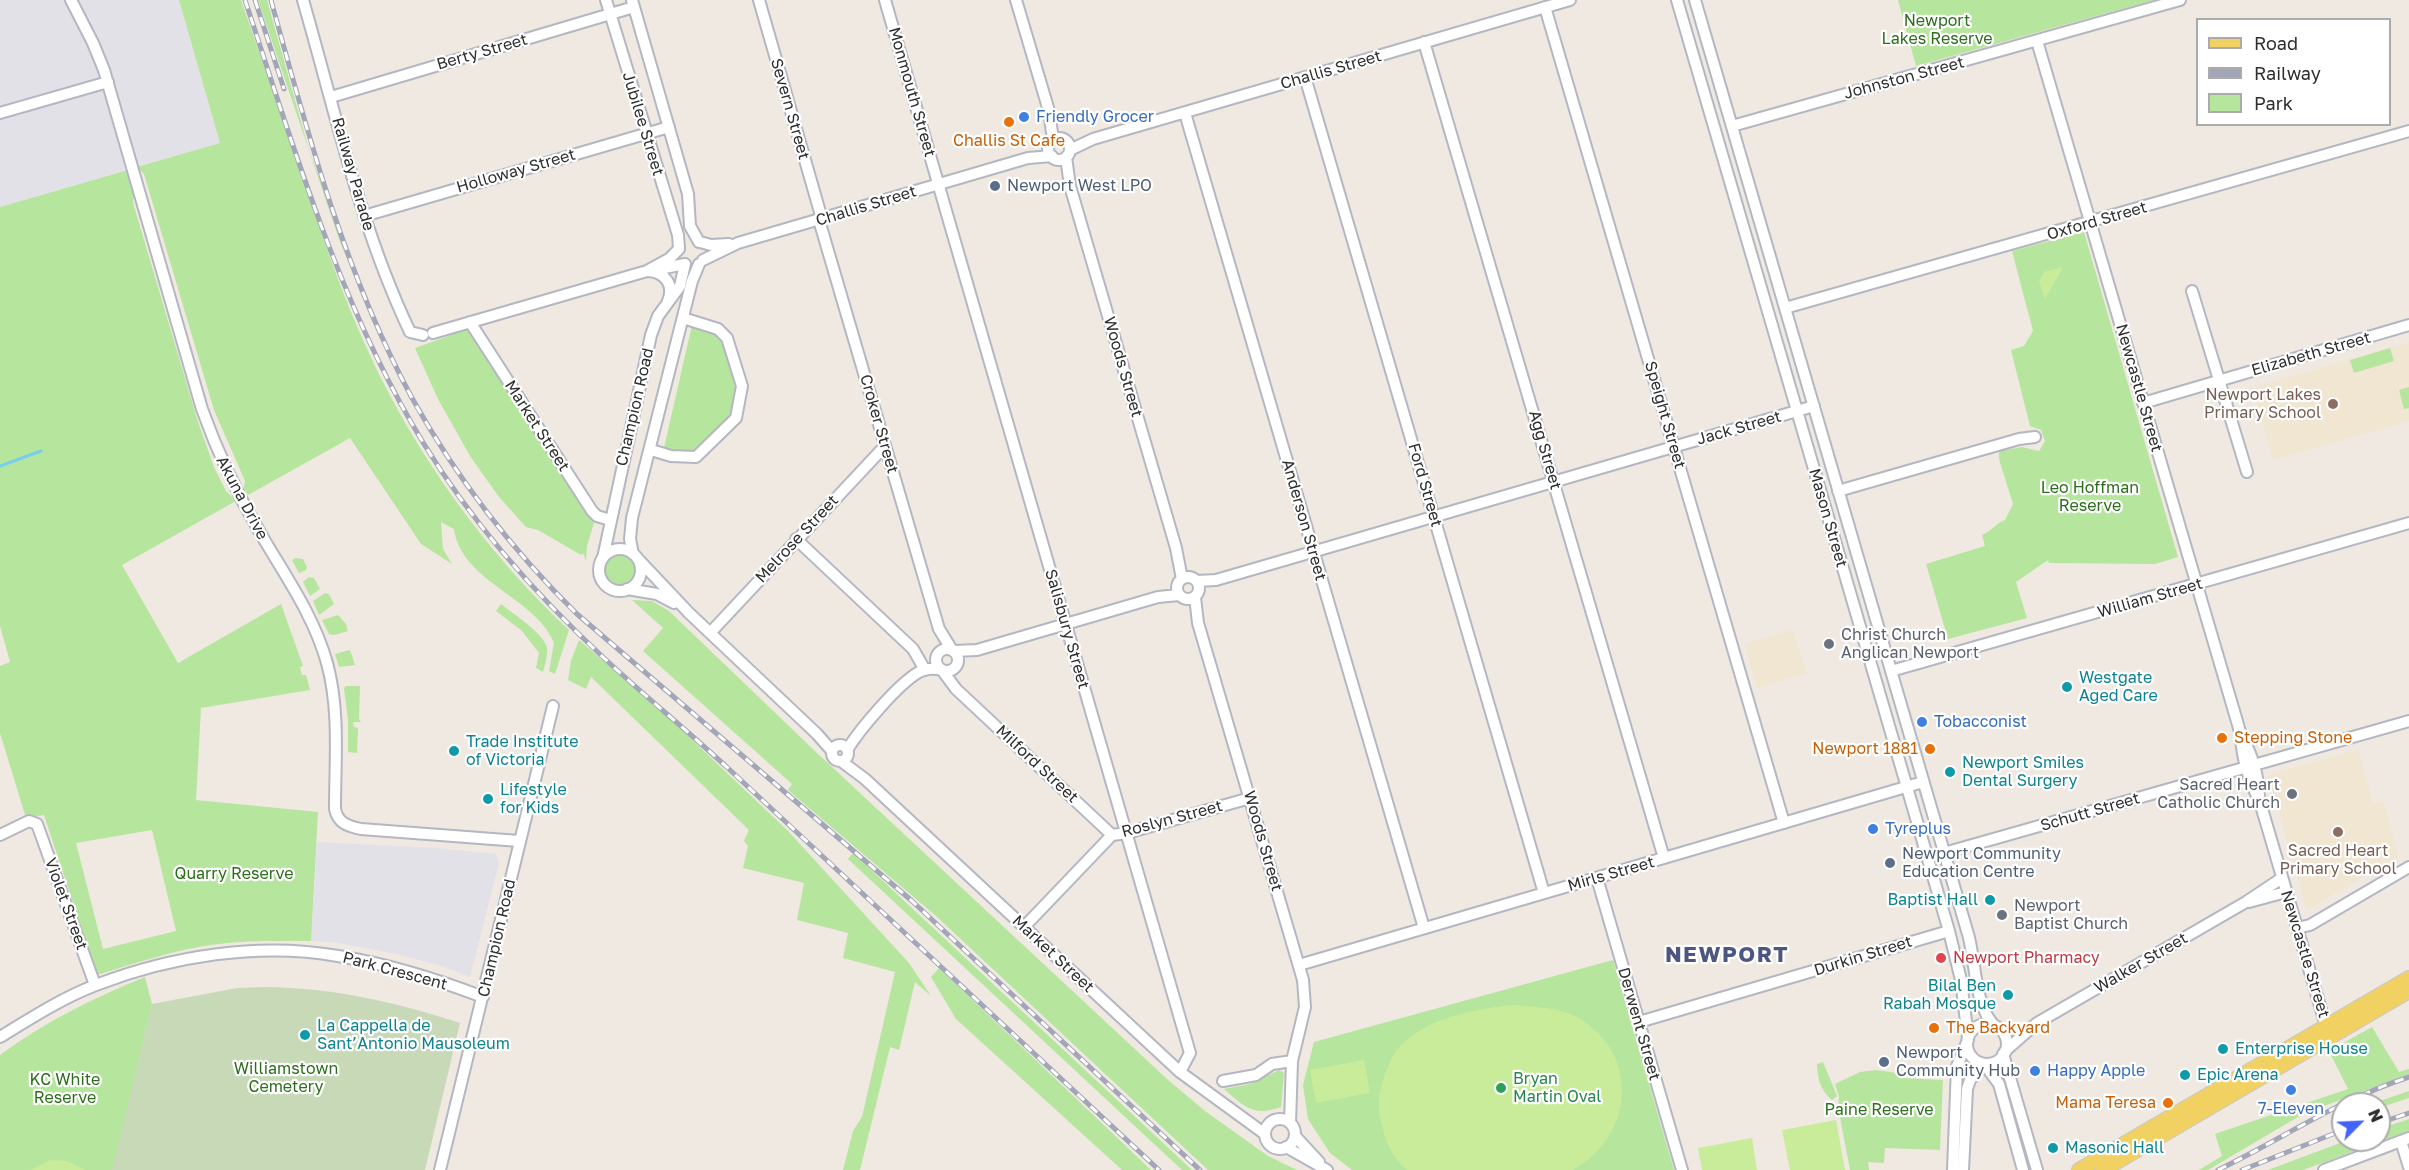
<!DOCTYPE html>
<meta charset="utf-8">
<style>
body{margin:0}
#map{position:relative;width:2409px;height:1170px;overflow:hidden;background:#efe9e1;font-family:"Golos Text",sans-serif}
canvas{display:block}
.legend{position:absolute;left:2196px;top:18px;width:195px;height:108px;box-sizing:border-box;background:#fff;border:2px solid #ababab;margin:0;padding:8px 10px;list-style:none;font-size:18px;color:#2e2e2e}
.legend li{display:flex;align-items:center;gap:12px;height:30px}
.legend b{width:30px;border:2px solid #ababab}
.north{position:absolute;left:2331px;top:1092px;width:60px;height:60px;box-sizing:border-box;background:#fff;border:2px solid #ababab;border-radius:50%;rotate:66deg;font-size:16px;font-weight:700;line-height:24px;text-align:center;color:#2e2e2e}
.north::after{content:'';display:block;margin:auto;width:21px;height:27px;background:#4264fb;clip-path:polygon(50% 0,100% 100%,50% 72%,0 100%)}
</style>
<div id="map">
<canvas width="2409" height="1170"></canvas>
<ul class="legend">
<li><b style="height:8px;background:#f2d163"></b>Road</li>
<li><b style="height:8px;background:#a3a6b8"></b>Railway</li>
<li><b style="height:16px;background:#b6e59e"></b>Park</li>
</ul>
<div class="north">N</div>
</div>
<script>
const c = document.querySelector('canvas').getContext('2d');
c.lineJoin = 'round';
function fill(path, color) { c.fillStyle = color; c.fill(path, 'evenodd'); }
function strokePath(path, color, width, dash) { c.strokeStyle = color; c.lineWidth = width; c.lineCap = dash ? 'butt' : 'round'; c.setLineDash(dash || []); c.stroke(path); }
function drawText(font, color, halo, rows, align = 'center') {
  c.font = font + ' "Golos Text",sans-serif'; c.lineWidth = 4.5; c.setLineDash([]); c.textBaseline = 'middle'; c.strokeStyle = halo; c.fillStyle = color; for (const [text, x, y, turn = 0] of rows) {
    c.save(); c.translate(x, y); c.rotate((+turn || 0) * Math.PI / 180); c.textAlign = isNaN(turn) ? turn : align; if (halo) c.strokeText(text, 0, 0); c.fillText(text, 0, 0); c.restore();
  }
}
fill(new Path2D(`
 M0 0H179L220 143 0 207Z
 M317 842 437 848 496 854 499 863 470 977 442 966 396 954 332 942 311 941Z`), '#e3e1e8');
fill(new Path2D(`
 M2409 342V421L2273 460 2252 388Z
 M1792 630 1807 673 1757 688 1744 644Z
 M2358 750 2373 803 2383 800 2399 856 2307 910 2268 775Z`), '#f0e6d1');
fill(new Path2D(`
 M179 0H241C261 57 281 115 300 172 321 232 341 293 368 351 414 452 487 554 569 630L555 674 549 671 554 643C536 597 461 582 454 529L441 522 443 549 452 564 421 544 350 438 248 495 244 488 245 481 214 410 144 174 137 167 220 143Z
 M258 0H267L309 150 374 324 340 242Z
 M1898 0H2154L1916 66Z
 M128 170 136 195 133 200 134 206 198 422 214 467 226 491 236 501 122 565 178 663 281 604 303 666 300 667 302 675H306L310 690 201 708 196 800 318 812 311 941C280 941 249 940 218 944 177 949 136 963 97 975L44 815 26 818 0 733V666L10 662 0 626V207ZM152 830 176 931 103 949 76 843Z
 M2084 232 2178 557 2155 564 2049 563 2048 560 2016 582 2027 618 1948 639 1926 564 1985 546 1982 535C1992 531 1996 523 2005 520L2013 504 1999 459V451L2022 447 2039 451 2045 441 2041 430 2030 426 2011 350 2024 346 2033 331 2012 251Z
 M692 325 722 335 739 382 732 416 698 451 691 452 664 448Z
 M468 329 594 523 587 546 586 561 583 553 581 555 538 530 526 527 499 497 470 456 438 399 415 348Z
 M2390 348 2394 361 2354 373 2350 360Z
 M2409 387V408L2404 409 2399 390Z
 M604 569a16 16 0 1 1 32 0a16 16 0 1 1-32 0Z
 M296 558 303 559 307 567 306 570 299 573 292 560Z
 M309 577 314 578 320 589 310 596 303 582Z
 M325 593 329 594 334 604 319 615 313 601Z
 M632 600 652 601 669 611 817 753 1167 1079 1205 1111 1268 1156 1297 1170H1208L936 916 788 790 792 784 643 651 663 628Z
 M501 604C512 613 545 634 547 648 548 655 545 664 543 672L536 668 539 653 522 631 496 611Z
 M338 615 346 624 348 631 334 635 329 634 322 620Z
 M579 640 665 714 788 831 909 963 931 996 915 982 899 1050 890 1047 860 1170H843L853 1131 862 1117 895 972 843 958 848 933 797 920 804 883 743 868 748 846 744 841 749 830 591 677 586 689 568 680 571 661Z
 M350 650 355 665 339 667 335 654Z
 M346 686H360L359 719 361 722H353L354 727 358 728 357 753 348 752V720L344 688Z
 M853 853 1192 1170H1182L848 859Z
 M1613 960 1674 1170H1352L1330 1153 1308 1119 1303 1085 1314 1042Z
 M939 968 1151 1170H1122L956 1019 931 977Z
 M145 977 152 1004 113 1170H0V1055C45 1022 93 998 145 977Z
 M2372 1027 2399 1072 2409 1069V1074L2303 1114 2208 1170H2199L2222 1156 2215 1134 2348 1089 2329 1051Z
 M1823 1062 1837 1096 1832 1100C1820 1089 1818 1081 1817 1064Z
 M1279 1070 1284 1073 1281 1107C1253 1117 1245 1107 1224 1089L1250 1084Z
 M1876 1070 1896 1073 1904 1078 1943 1080 1940 1150 1885 1148 1884 1163 1868 1162 1869 1170H1850L1838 1107 1839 1097 1835 1084 1860 1072Z
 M2409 1091V1098L2379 1108V1104H2371Z
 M2409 1119V1131L2303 1170H2268L2348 1140H2379V1129Z`), '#b6e59e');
fill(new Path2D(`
 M266 987C333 988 396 1002 460 1023L425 1170H112L152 1004 237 988Z`), '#c8d9b8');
fill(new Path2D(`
 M2063 267 2045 299 2039 282 2044 272Z
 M1513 1005C1536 1007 1560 1007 1580 1019 1641 1056 1633 1137 1573 1170H1407C1392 1158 1385 1140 1381 1122 1377 1107 1379 1092 1384 1077 1388 1066 1393 1053 1401 1045 1429 1017 1476 1009 1513 1005Z
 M1364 1060 1370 1093 1316 1103 1310 1070Z
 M1836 1120 1845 1170H1790L1782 1130Z
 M1752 1138 1757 1170H1702L1698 1148Z
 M50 1160 67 1161 85 1170H31Z`), '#c9ec9a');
strokePath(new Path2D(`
 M0 466 41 451`), '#75cff0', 3);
const minor = new Path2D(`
 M71 0 93 43 104 70 202 409C217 451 235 490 258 529 283 573 313 613 327 663 340 711 335 759 335 809 338 823 347 826 361 829L519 841
 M303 0C335 111 360 227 410 332L423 335
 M606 0 678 235 679 248
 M632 0 688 194 690 226 699 242
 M759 0 822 219
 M885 0 1190 1053 1180 1072
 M1016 0 1049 111 1053 140
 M1677 0 1949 931 1961 980 1968 1038
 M1695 0 1968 934C1976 961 1974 1008 1996 1027
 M1545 7 1784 823
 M2037 41 2241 735C2242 760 2249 780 2260 802L2328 1033
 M1424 42 1664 858
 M1305 77 1544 893
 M331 97 634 7
 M0 113 108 82
 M1185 113 1424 928
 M1732 126 2180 0
 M1048 149a11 11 0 1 1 22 0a11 11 0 1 1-22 0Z
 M1070 150 1093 139 1570 0
 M1066 157 1070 186 1176 548 1182 579
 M364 216 669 127
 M819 220 939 629 952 650
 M700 242 711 245 729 244
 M703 260 738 243 1028 158 1052 156
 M654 270 685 264
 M648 271C664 272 675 284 668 301
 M2192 291 2247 472
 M1785 308 2409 131
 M470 322 592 511 597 516 610 520
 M433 333 647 271 669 259 679 249
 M2143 403 2409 325
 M651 450 671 456 696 457 736 418 742 386 727 338 718 329 683 318
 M1838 491 2019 439 2035 437
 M796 539 913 649 925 670
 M599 570a21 21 0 1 1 42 0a21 21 0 1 1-42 0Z
 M633 554 630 539 632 518 692 281 699 264
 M603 558 651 335 658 316 680 286 685 264
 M639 560 689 613 817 734 832 751
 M1177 588a11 11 0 1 1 22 0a11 11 0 1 1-22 0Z
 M1197 581 1216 580 1814 406
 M627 589 657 594 674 603
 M1195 597 1198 623 1303 980 1305 1007 1292 1061 1290 1123
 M710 633 885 446
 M936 660a11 11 0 1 1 22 0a11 11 0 1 1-22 0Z
 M954 651 977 650 1158 597 1179 595
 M942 670 956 689 1112 835
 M1891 671 2409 523
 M2242 737C2253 756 2258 774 2259 796
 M832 753a8 8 0 1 1 16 0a8 8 0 1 1-16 0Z
 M847 750C860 729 898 684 919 672 926 668 934 668 942 670
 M841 761 865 779 1180 1072 1265 1134
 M0 835 29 821 37 824 95 985
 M1944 853 2409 721
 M1597 878 1682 1170
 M2249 902 2286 892
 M1024 927 1112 835 1127 833 1250 798
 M2297 928 2310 925 2409 867
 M1299 965 1923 782
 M1639 1022 1949 931
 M1967 1044a20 20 0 1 1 40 0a20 20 0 1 1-40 0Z
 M0 1037C31 1018 62 998 96 985 171 956 259 942 338 956 388 964 436 979 483 997
 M2005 1051 2037 1023 2246 902 2282 878
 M2003 1054 2037 1170
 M1984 1064 1999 1084 2023 1170
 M1223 1081 1256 1075 1272 1064 1292 1061
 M1265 1134a15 15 0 1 1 30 0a15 15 0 1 1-30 0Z
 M1295 1136 1319 1162
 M2401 1141 2409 1167
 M1286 1147 1327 1170
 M440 1170 553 706
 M1953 1170 1957 1066 1968 1040
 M1963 1170 1967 1089 1970 1080 1983 1064
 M2324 1170 2409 1138`);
const major = new Path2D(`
 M2079 1170 2409 978
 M2103 1170 2409 991`);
strokePath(minor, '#b4b7c1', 14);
strokePath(major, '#c9c9c9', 16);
strokePath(minor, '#fff', 10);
strokePath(major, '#f2d163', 14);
const rail = new Path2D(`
 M245 0C295 151 340 307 424 444 473 524 536 595 605 659 646 697 689 732 730 770 873 903 1016 1037 1159 1170
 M255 0 284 89
 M271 0C308 135 345 274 412 398 456 477 512 550 577 614L912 901 1200 1170
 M2379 1123 2409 1113
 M2218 1170C2284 1138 2338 1100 2409 1077
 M2242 1170 2343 1130`);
strokePath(rail, '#a3a6b8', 5);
strokePath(rail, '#fff', 3, [9]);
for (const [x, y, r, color] of [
 [1024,117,6,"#3f7fe0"],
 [1009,122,6,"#e8710a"],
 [995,186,6,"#5c6f8a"],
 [2333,404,6,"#8d6e63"],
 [1829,644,6,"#6b7280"],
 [2067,687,6,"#0f9aa8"],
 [1922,722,6,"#3f7fe0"],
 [2222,738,6,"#e8710a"],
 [1930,749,6,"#e8710a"],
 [454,751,6,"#0f9aa8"],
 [1950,772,6,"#0f9aa8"],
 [2292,794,6,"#6b7280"],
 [488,799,6,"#0f9aa8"],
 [1873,829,6,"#3f7fe0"],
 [2338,832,6,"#8d6e63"],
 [1890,863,6,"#5c6f8a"],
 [1990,900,6,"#0f9aa8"],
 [2002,915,6,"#6b7280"],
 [1941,958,6,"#e0444e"],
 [2008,995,6,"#0f9aa8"],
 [1934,1028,6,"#e8710a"],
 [305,1035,6,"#0f9aa8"],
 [2223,1049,6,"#0f9aa8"],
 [1884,1062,6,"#5c6f8a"],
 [2035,1071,6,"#3f7fe0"],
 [2185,1075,6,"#0f9aa8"],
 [1501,1088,6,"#2e9e5b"],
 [2291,1090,6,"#3f7fe0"],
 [2168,1103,6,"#e8710a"],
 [2053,1148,6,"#0f9aa8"]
]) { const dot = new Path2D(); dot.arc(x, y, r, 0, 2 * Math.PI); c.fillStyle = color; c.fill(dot); strokePath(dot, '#fff', 2); }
drawText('16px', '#2c6e1b', '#fff', [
 ["Newport",1937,21],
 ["Lakes Reserve",1937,39],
 ["Leo Hoffman",2090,488],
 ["Reserve",2090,506],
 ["Quarry Reserve",234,874],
 ["Williamstown",286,1069],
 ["Cemetery",286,1087],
 ["KC White",65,1080],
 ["Reserve",65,1098],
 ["Paine Reserve",1879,1110]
]);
drawText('16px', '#2e2e2e', '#fff', [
 ["Berty Street",482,52,-16],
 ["Challis Street",1331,70,-16],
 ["Johnston Street",1904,78,-15],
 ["Monmouth Street",912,92,74],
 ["Severn Street",790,109,74],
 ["Jubilee Street",643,124,73],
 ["Holloway Street",516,171,-16],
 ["Railway Parade",353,174,74],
 ["Challis Street",866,206,-17],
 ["Oxford Street",2097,221,-16],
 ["Elizabeth Street",2311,354,-16],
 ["Woods Street",1123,367,74],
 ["Newcastle Street",2139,388,74],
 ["Champion Road",635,407,-77],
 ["Speight Street",1665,415,74],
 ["Croker Street",879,424,74],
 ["Market Street",537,426,57],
 ["Jack Street",1739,428,-16],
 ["Agg Street",1545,450,74],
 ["Ford Street",1425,485,74],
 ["Akuna Drive",242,498,62],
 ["Mason Street",1828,518,74],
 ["Anderson Street",1304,520,74],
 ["Melrose Street",797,539,-47],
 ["William Street",2150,598,-16],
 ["Salisbury Street",1067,629,74],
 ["Milford Street",1037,764,43],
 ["Schutt Street",2090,812,-16],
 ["Roslyn Street",1172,819,-15],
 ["Woods Street",1263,841,74],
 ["Mirls Street",1611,874,-16],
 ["Violet Street",66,904,70],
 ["Champion Road",497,938,-77],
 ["Market Street",1053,954,43],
 ["Newcastle Street",2305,954,73],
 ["Durkin Street",1863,956,-17],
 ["Walker Street",2141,963,-30],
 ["Park Crescent",395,971,15],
 ["Derwent Street",1639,1024,74]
]);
drawText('16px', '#366cbe', '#fff', [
 ["Friendly Grocer",1036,117],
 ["Tobacconist",1934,722],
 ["Tyreplus",1885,829],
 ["Happy Apple",2047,1071],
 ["7-Eleven",2291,1109,"center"]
], 'left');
drawText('16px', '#c56008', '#fff', [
 ["Challis St Cafe",1009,141,"center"],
 ["Stepping Stone",2234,738],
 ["Newport 1881",1918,749,"right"],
 ["The Backyard",1946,1028],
 ["Mama Teresa",2156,1103,"right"]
], 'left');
drawText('16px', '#4e5e75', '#fff', [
 ["Newport West LPO",1007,186],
 ["Newport Community",1902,854],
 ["Education Centre",1902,872],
 ["Newport",1896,1053],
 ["Community Hub",1896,1071]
], 'left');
drawText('16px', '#785e54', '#fff', [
 ["Newport Lakes",2321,395],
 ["Primary School",2321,413],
 ["Sacred Heart",2338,851,"center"],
 ["Primary School",2338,869,"center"]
], 'right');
drawText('16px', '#5b616d', '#fff', [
 ["Christ Church",1841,635],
 ["Anglican Newport",1841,653],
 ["Sacred Heart",2280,785,"right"],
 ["Catholic Church",2280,803,"right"],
 ["Newport",2014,906],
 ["Baptist Church",2014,924]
], 'left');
drawText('16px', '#0d838f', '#fff', [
 ["Westgate",2079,678],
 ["Aged Care",2079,696],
 ["Trade Institute",466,742],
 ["of Victoria",466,760],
 ["Newport Smiles",1962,763],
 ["Dental Surgery",1962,781],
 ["Lifestyle",500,790],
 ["for Kids",500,808],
 ["Baptist Hall",1978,900,"right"],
 ["Bilal Ben",1996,986,"right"],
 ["Rabah Mosque",1996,1004,"right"],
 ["La Cappella de",317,1026],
 ["Sant’Antonio Mausoleum",317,1044],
 ["Enterprise House",2235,1049],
 ["Epic Arena",2197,1075],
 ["Masonic Hall",2065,1148]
], 'left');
drawText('16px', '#be3a42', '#fff', [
 ["Newport Pharmacy",1953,958]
], 'left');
drawText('16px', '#27864d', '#fff', [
 ["Bryan",1513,1079],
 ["Martin Oval",1513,1097]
], 'left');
c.letterSpacing = '1.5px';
drawText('bold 22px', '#4d5680', '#fff', [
 ["NEWPORT",1727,955]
]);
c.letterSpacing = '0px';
</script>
